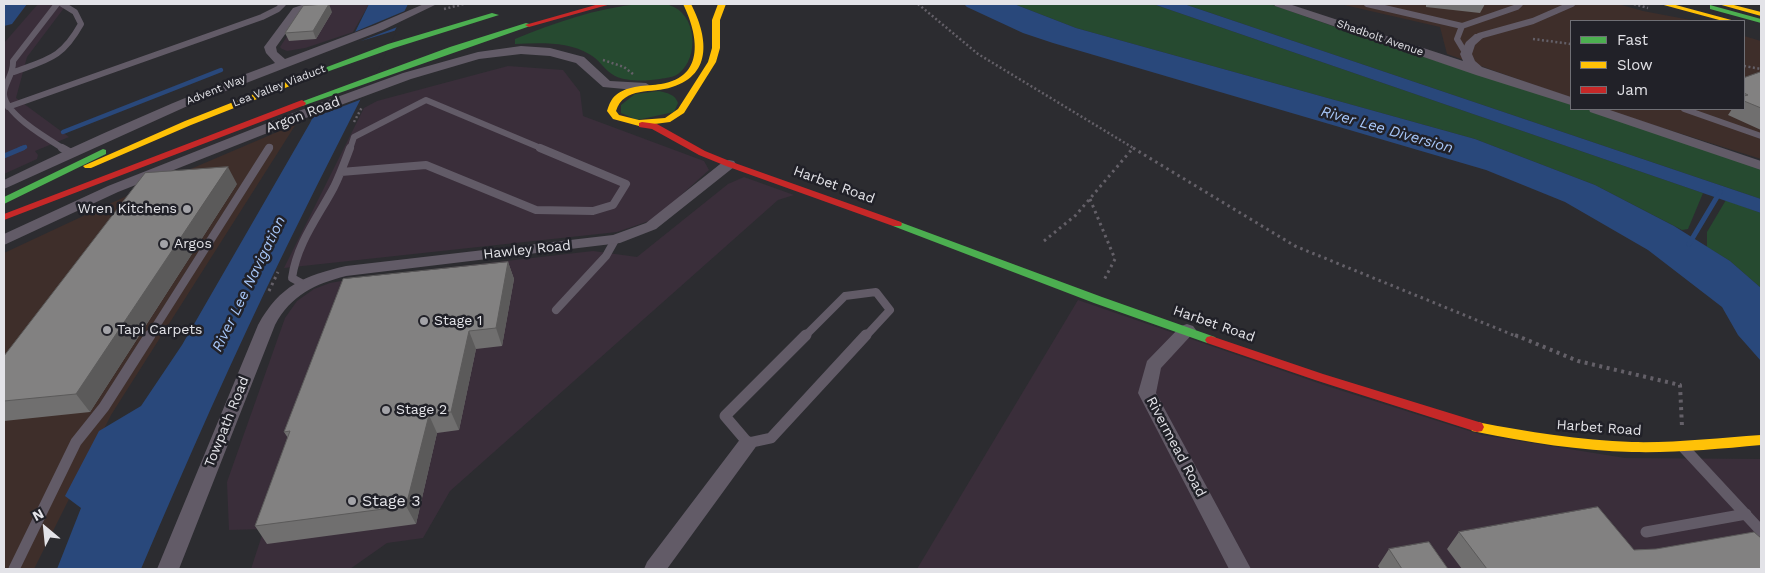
<!DOCTYPE html>
<style>
body{margin:0}
#map{position:relative;width:1765px;height:573px;overflow:hidden;background:#2c2c30;font-family:"Work Sans",sans-serif}
canvas{display:block}
.frame{position:absolute;inset:0;border:5px solid #e3e3e8;pointer-events:none}
.legend{position:absolute;left:1570px;top:20px;width:175px;height:90px;box-sizing:border-box;background:#212128;border:1px solid #6f6f75;margin:0;padding:6px 9px;list-style:none;font-size:15px;color:#e3e3e8}
.legend li{display:flex;align-items:center;gap:10px;height:25px}
.legend b{width:25px;border:1px solid #6f6f75}
.north{position:absolute;left:20px;top:503px;width:50px;height:50px;-webkit-text-stroke:4px #212128;paint-order:stroke;rotate:332deg;font-size:14px;font-weight:700;line-height:20px;text-align:center;color:#e3e3e8}
.north::after{content:'';display:block;margin:auto;width:18px;height:22px;background:#e3e3e8;clip-path:polygon(50% 0,100% 100%,50% 72%,0 100%)}
</style>
<div id="map">
<canvas width="1765" height="573"></canvas>
<div class="frame"></div>
<ul class="legend">
<li><b style="height:6px;background:#4caf50"></b>Fast</li>
<li><b style="height:6px;background:#ffc107"></b>Slow</li>
<li><b style="height:6px;background:#c62828"></b>Jam</li>
</ul>
<div class="north">N</div>
</div>
<script>
const c = document.querySelector('canvas').getContext('2d');
c.lineJoin = 'round';
function fill(path, color) { c.fillStyle = color; c.fill(path, 'evenodd'); }
function strokePath(path, color, width, dash) { c.strokeStyle = color; c.lineWidth = width; c.lineCap = dash ? 'butt' : 'round'; c.setLineDash(dash || []); c.stroke(path); }
function drawText(font, color, halo, rows, align = 'center') {
  c.font = font + ' "Work Sans",sans-serif'; c.lineWidth = 5; c.setLineDash([]); c.textBaseline = 'middle'; c.strokeStyle = halo; c.fillStyle = color; for (const [text, x, y, turn = 0] of rows) {
    c.save(); c.translate(x, y); c.rotate((+turn || 0) * Math.PI / 180); c.textAlign = isNaN(turn) ? turn : align; if (halo) c.strokeText(text, 0, 0); c.fillText(text, 0, 0); c.restore();
  }
}
fill(new Path2D(`
 M1340 4H1618L1643 11 1696 21H1571V98L1447 54 1440 27Z
 M1744 36 1761 41V159L1603 109H1744Z
 M296 124 111 415 34 569H4V253L111 203Z`), '#3e2e2a');
fill(new Path2D(`
 M38 4H67L27 57 16 98 69 137 35 151 38 155 37 159 4 174V43Z
 M308 4H369L353 32 305 48 287 51 282 49 280 47Z
 M508 66 563 70 580 92 583 116 704 161 709 170 660 214 649 221 617 232 284 268 364 108 377 101Z
 M744 177 794 195 778 200 450 491 423 538 387 543 350 569H251L264 529 229 530 227 482 285 318 297 301 314 289 330 283 358 278 593 251 637 257 728 184Z
 M1078 300 1327 386 1482 435 1625 458 1761 459V569H917Z`), '#3a2e3a');
fill(new Path2D(`
 M639 4C648 4 660 2 669 5 697 13 700 58 678 74 674 77 666 78 660 79 647 81 628 82 615 76 605 71 599 59 589 54 567 41 539 43 515 44V39C554 23 597 8 639 4Z
 M1014 4H1153L1703 193 1688 229 1682 230 1595 185 1475 139 1076 28Z
 M1184 4H1270L1395 48 1571 103V109H1588L1713 150 1761 169V199Z
 M659 91C667 93 675 94 678 103L674 112 637 120 621 113V105L635 94Z
 M1726 200 1761 213V288L1730 261 1707 247V232Z`), '#264a30');
fill(new Path2D(`
 M369 4H408C368 86 326 166 286 248 234 354 187 461 141 569H57L81 508 65 496 99 431 141 406 182 345 310 123Z
 M964 4H1014L1076 28 1475 139 1595 185 1674 226 1730 261 1761 288V361L1738 335 1722 307 1648 250 1565 202 1486 170 1053 43 1023 33 967 7Z
 M1153 4H1184L1761 199V213Z`), '#29487b');
fill(new Path2D(`
 M407 10 400 26 361 41 397 30 365 98 309 119 352 33Z`), '#2c2c30');
strokePath(new Path2D(`
 M63 132 221 70
 M20 149 25 147`), '#29487b', 4.5);
strokePath(new Path2D(`
 M4 156 23 148
 M1689 244 1720 192`), '#29487b', 5);
fill(new Path2D(`
 M4 4H27L12 24 4 26Z`), '#29487b');
strokePath(new Path2D(`
 M918 4 978 54 1135 149
 M1634 4 1648 8
 M444 9 464 4
 M1533 39 1571 44
 M603 60 624 67 633 74
 M1744 66 1761 69
 M354 122 362 107`), '#646068', 2.5, [2, 2.5]);
strokePath(new Path2D(`
 M1133 148 1295 246 1518 337
 M1090 199 1115 259 1103 282
 M1044 241 1076 215 1133 148
 M269 291 278 272`), '#646068', 3, [2.5, 4]);
strokePath(new Path2D(`
 M1515 335 1578 361 1680 385 1682 427`), '#646068', 4, [3, 4.5]);
strokePath(new Path2D(`
 M57 4 13 61C14 75 3 84 4 95 6 115 48 139 64 149
 M1367 4 1462 26
 M1479 36 1533 21 1572 4
 M1466 54 1457 39 1462 26 1517 7 1520 4
 M14 72C49 59 62 58 81 24L75 12 62 4
 M8 107 262 17 278 9 283 4
 M1684 109 1761 136
 M269 149 270 147
 M350 149 354 137 426 100 543 149`), '#625b67', 6);
strokePath(new Path2D(`
 M62 148 71 153
 M341 172 426 165 536 210 593 211 613 205 626 184 540 148
 M303 284 292 278C297 243 318 217 334 187 340 175 345 161 350 148
 M556 310 606 256 615 240
 M149 337 269 148
 M804 337 845 296 876 292 890 310 865 337`), '#625b67', 8);
strokePath(new Path2D(`
 M806 335 725 416 748 443 771 438 866 335
 M1684 448 1761 531
 M1646 532 1746 514
 M14 569 76 442 104 407 150 335`), '#625b67', 11);
fill(new Path2D(`
 M305 4H320L301 12 276 47 277 52 285 59 375 25 424 4H437L383 30 192 104 4 189V180C93 137 182 97 275 63L266 53 264 47 293 8Z
 M1274 4H1289L1463 61 1460 54 1466 42 1475 34H1483L1485 36 1475 45 1472 54 1475 61 1482 67 1571 97V105L1476 75 1275 6Z
 M521 46 550 48 584 57 610 81 646 83 652 87 646 91 603 87 576 63 550 56 521 54 479 59 411 79 303 119 118 192 4 245V234L108 186 293 113 403 73 478 52Z
 M1589 109H1607L1761 161V170L1590 112Z
 M729 160 734 161 736 164 734 167 656 229 620 243 346 276C315 284 291 295 275 325L179 569H157L258 325C280 285 304 276 346 266L613 235 646 223 724 161Z
 M1187 324 1193 326 1196 330 1161 368 1156 393 1251 569H1229L1138 393 1147 361 1181 326Z
 M748 436 755 438 758 443 755 448 667 569H644L647 562 741 438Z`), '#625b67');
fill(new Path2D(`
 M1710 5 1761 19V23L1710 9Z
 M492 13 499 15 394 48 318 75H312L311 73 388 44Z
 M526 23 533 25 305 105 302 106 298 103 450 47Z
 M103 149 106 150V154L4 204V197Z
 M897 221 1102 297 1215 337 1217 340 1215 343H1207L1094 303 893 226 892 224Z`), '#4caf50');
fill(new Path2D(`
 M683 4H691C707 35 714 74 672 87 652 94 624 86 616 111L619 115 639 120 665 118 678 109 708 62 712 48V20L718 4H726L720 20V48L716 62 684 113 670 122 639 126 613 119 607 111C609 105 611 99 616 95 628 85 647 86 661 84 706 77 698 34 683 4Z
 M1660 4H1672L1735 21H1723Z
 M1718 4H1730L1761 12V16Z
 M315 70 318 71V75L191 125 91 168H85L83 166 185 121Z
 M1477 422C1528 432 1580 440 1632 442 1675 443 1718 438 1761 435V445C1718 449 1675 453 1632 452 1580 451 1528 442 1477 432L1472 431 1470 427 1472 423Z`), '#ffc107');
fill(new Path2D(`
 M599 4H611L529 27 525 25Z
 M302 100 306 103 305 105 4 220V214Z
 M642 122 657 124 705 151 732 162 901 222 902 224 901 226H893L726 166 699 155 652 129 639 127V123Z
 M1211 336 1323 374 1482 423 1484 427 1482 431 1477 432 1315 380 1207 343 1205 340 1207 337Z`), '#c62828');
fill(new Path2D(`
 M1426 4H1485L1480 13 1426 7Z
 M1494 4H1511L1507 5Z
 M332 12 316 39 289 41 285 33Z
 M1761 72V130L1728 115 1732 109H1744V78Z
 M237 184 90 412 4 421V356Z
 M508 262 514 279 502 346 476 349 459 430 437 433 416 524 267 544 255 526 288 438 284 432Z
 M1459 532 1634 550 1656 549 1761 569H1462L1447 549Z
 M1389 549 1448 569H1380L1378 566Z`), '#706f6f');
fill(new Path2D(`
 M329 4 332 12 316 39 313 31Z
 M228 167 237 184 90 412 76 394Z
 M508 262 514 279 502 346 496 328Z
 M469 331 476 349 459 430 451 412Z
 M429 415 437 433 416 524 406 506Z`), '#5b5a5a');
const building = new Path2D(`
 M329 4 313 31 285 33 303 6Z
 M1761 72V108L1744 101V96L1748 95 1744 93V78Z
 M228 167 76 394 4 401V356L145 173Z
 M508 262 496 328 469 331 451 412 429 415 406 506 255 526 290 431 284 432 343 279Z
 M1598 507 1634 550 1656 549 1754 532 1761 538V569H1487L1459 532Z
 M1429 542 1448 569H1402L1389 549Z`);
fill(building, '#828181');
strokePath(building, '#5b5a5a', 1);
for (const [x, y, r, color] of [
 [187,209,5,"#a3a3a8"],
 [164,244,5,"#a3a3a8"],
 [424,321,5,"#a3a3a8"],
 [107,330,5,"#a3a3a8"],
 [386,410,5,"#a3a3a8"],
 [352,501,5,"#a3a3a8"]
]) { const dot = new Path2D(); dot.arc(x, y, r, 0, 2 * Math.PI); c.fillStyle = color; c.fill(dot); strokePath(dot, '#212128', 2); }
drawText('11px', '#e3e3e8', '#212128', [
 ["Shadbolt Avenue",1380,38,19],
 ["Lea Valley Viaduct",279,86,-21],
 ["Advent Way",216,90,-22]
]);
drawText('14px', '#e3e3e8', '#212128', [
 ["Argon Road",303,115,-21],
 ["Harbet Road",834,185,20],
 ["Hawley Road",527,250,-6],
 ["Harbet Road",1214,324,19],
 ["Towpath Road",227,422,-68],
 ["Harbet Road",1599,428,4],
 ["Rivermead Road",1176,447,62]
]);
drawText('14px', '#e3e3e8', '#212128', [
 ["Wren Kitchens",177,209,"right"],
 ["Argos",174,244],
 ["Stage 1",434,321],
 ["Tapi Carpets",117,330],
 ["Stage 2",396,410]
], 'left');
drawText('italic 15px', '#a7c6f8', '#212128', [
 ["River Lee Diversion",1387,130,16],
 ["River Lee Navigation",249,284,-64]
]);
drawText('16px', '#e3e3e8', '#212128', [
 ["Stage 3",362,501]
], 'left');
</script>
